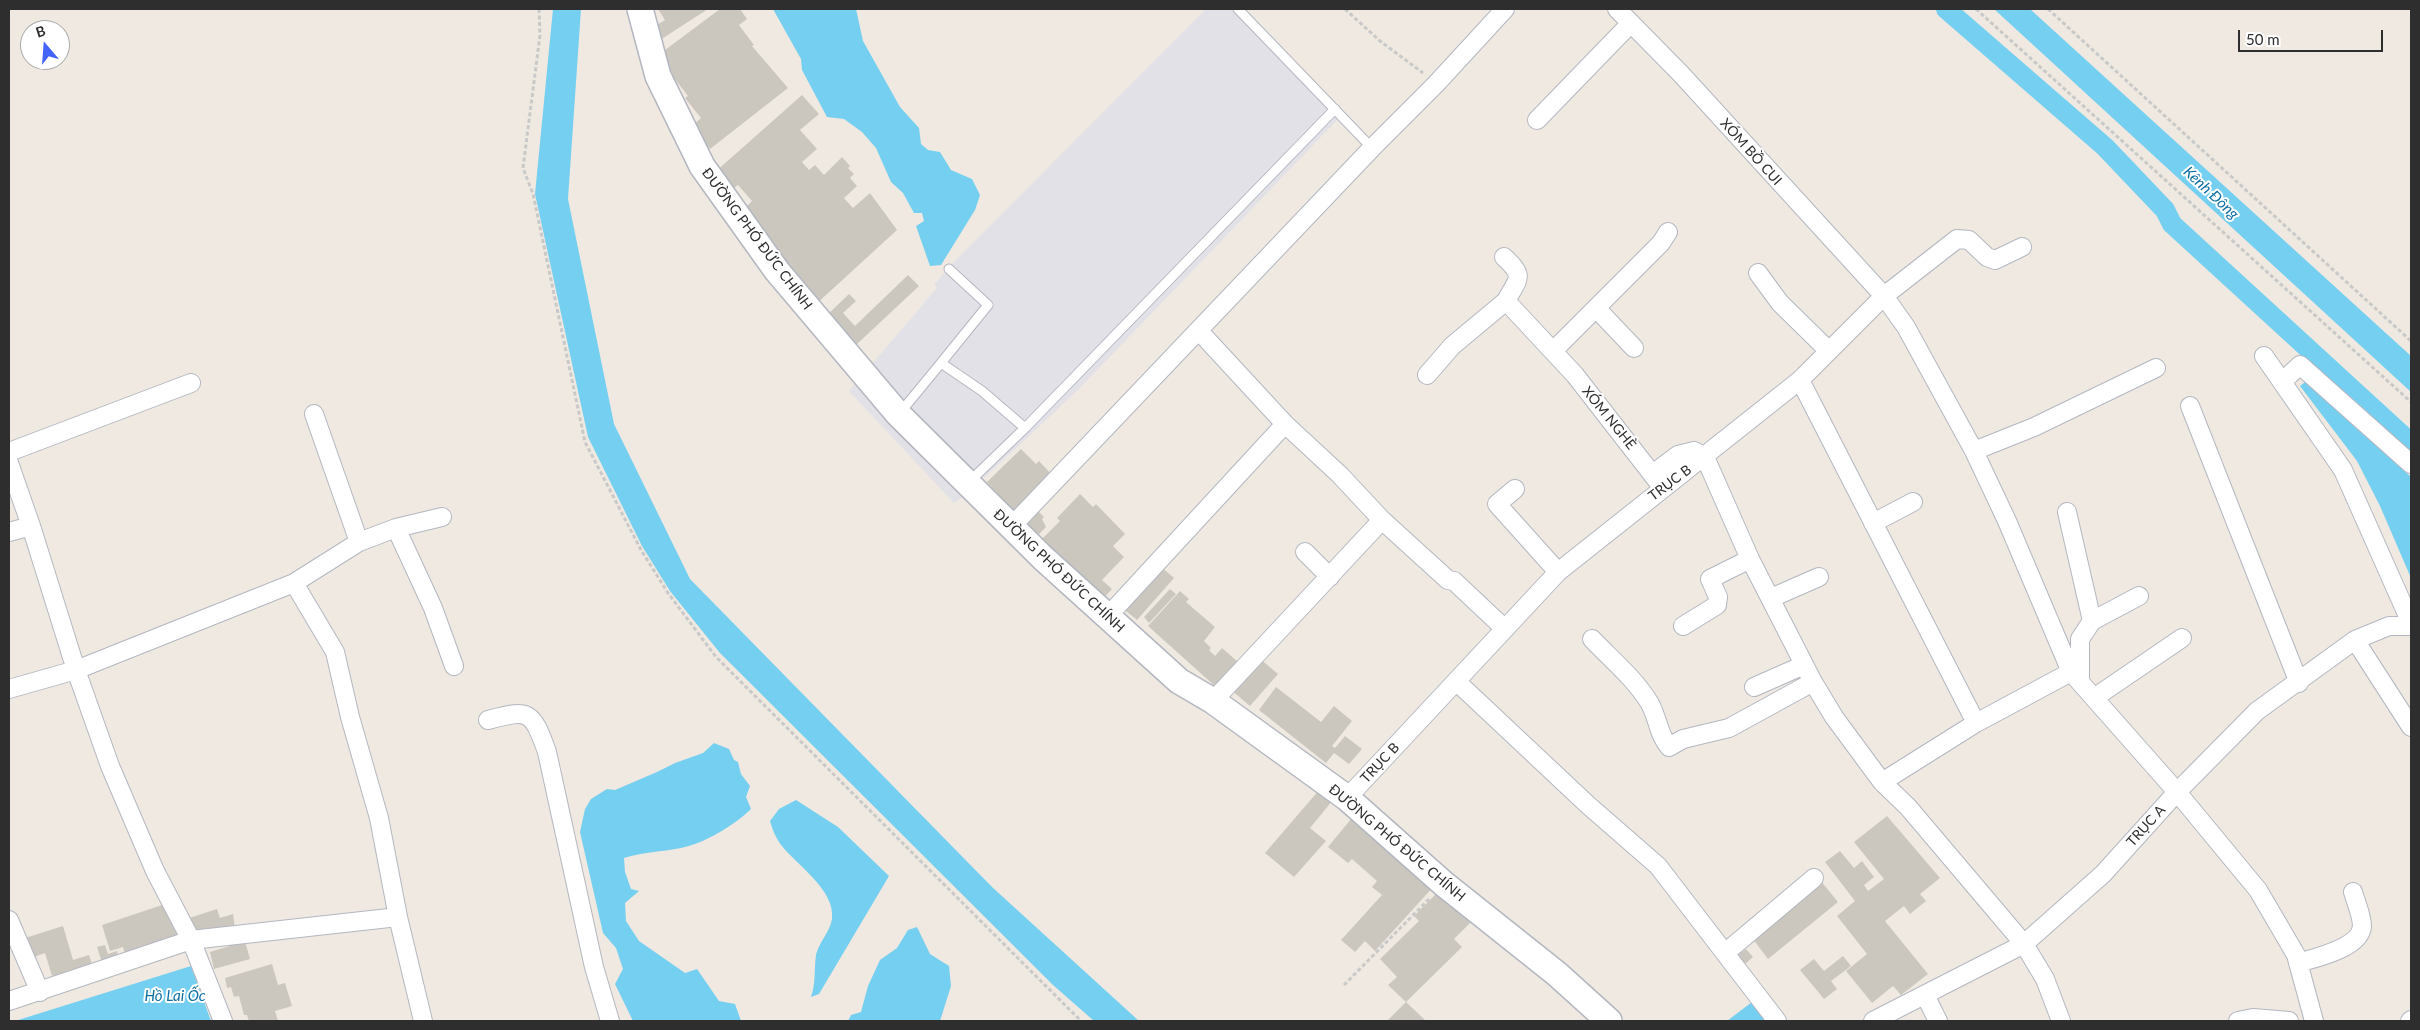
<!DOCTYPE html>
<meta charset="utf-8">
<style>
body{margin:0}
#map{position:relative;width:2420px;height:1030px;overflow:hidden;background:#efe9e1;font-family:Lato,sans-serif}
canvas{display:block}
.frame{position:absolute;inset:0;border:10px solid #2e2e2e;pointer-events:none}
.north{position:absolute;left:20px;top:20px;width:50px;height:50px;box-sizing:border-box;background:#fff;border:1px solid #ababab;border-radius:50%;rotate:342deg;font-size:14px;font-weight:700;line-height:20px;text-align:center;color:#2e2e2e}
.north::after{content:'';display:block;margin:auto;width:18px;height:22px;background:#4264fb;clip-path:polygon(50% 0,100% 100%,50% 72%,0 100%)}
.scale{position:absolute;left:2238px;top:30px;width:145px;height:22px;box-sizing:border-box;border:2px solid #2e2e2e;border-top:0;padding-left:6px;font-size:15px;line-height:18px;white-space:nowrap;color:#2e2e2e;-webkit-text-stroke:4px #fff;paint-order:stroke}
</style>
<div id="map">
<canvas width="2420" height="1030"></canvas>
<div class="frame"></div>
<div class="north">B</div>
<div class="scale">50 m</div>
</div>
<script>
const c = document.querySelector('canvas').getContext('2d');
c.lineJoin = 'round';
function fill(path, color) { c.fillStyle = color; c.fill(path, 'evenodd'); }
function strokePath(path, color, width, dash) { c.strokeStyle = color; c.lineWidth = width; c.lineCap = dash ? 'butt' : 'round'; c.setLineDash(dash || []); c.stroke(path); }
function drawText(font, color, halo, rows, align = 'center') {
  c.font = font + ' Lato,sans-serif'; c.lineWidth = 4; c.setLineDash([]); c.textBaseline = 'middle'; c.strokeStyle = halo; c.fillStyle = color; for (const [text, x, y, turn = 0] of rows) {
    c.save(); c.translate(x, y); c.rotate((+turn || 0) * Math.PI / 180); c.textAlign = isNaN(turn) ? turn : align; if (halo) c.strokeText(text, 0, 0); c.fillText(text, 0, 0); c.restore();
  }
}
fill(new Path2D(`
 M1206 9H1238L1341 116 1079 389 968 493 954 503 849 391 937 288 934 285 950 266Z`), '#e3e1e8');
fill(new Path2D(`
 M553 9H581L568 199 614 424 690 579 992 887 1139 1021H1094L1053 985 720 653 670 591 642 546 588 437 535 194Z
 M773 9H856L863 41 900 107 919 128 921 144 928 150 940 152 951 170 972 179 980 195 975 210 941 265 930 266 916 226 924 221 922 213H914L903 193 891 182 876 148 862 132 844 119 827 117 802 70 801 59Z
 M1994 9H2030L2411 356V392Z
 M2305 382 2411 477V578L2380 506 2357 461 2300 386Z
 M714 743 729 749 734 760 738 762 741 774 750 786 746 797 751 809C735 825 703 844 681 848 661 852 643 852 624 858L625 872 631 889 639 891 625 903 626 921 639 941 685 973 697 969 719 1001 735 1004 741 1021H633L615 984 623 969 616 948 603 933 580 832 585 809 591 799 607 789 615 790 657 772 675 763 703 753Z
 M796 800 838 827 889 876 819 994 811 997C816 983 814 969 816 955 819 942 830 932 832 919 836 889 794 864 779 842 775 836 772 828 770 821L779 809Z
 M917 927 930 954 949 966 951 986 940 1021H848L851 1015 861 1012 868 986 880 960 897 948 908 930Z
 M191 966 211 1021H15Z
 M1756 999 1773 1021H1727Z`), '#75cff0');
strokePath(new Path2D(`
 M1946 9 2105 147 2165 210 2172 224 2411 443`), '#75cff0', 20);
fill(new Path2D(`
 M658 9H708L657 42 649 30 665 20Z
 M720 9H740L747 19 739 25 754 45 752 46 788 88 710 149 692 126 701 118 685 98 688 96 657 56Z
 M802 95 819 114 800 130 817 149 802 162 809 170 815 165 824 175 842 157 850 166 848 168 854 174 850 178 857 186 844 198 853 208 870 193 897 230 814 306 743 210 752 201 738 185 730 191 714 173Z
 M908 275 919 286 856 345 825 317 849 294 856 301 843 313 855 326Z
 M1021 449 1036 464 1039 461 1053 476 1011 517 997 502 1001 497 987 482Z
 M1080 494 1093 507 1096 504 1125 534 1113 546 1124 557 1102 580 1112 589 1103 599 1038 543 1060 521 1057 518Z
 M1036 509 1044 517 1042 519 1046 527 1037 536 1022 523Z
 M1158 564 1174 578 1137 620 1120 606Z
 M1170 589 1176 594 1149 623 1144 617Z
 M1180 591 1189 599 1186 602 1215 627 1204 641 1211 648 1209 650 1215 656 1222 648 1238 662 1216 687 1148 626Z
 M1258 657 1278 674 1250 706 1230 689Z
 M1276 687 1321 722 1334 706 1352 721 1332 746 1335 748 1345 736 1362 749 1349 764 1334 753 1326 763 1259 710Z
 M1320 789 1333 800 1310 828 1326 841 1294 877 1265 853Z
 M1887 816 1940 878 1920 894 1926 901 1910 914 1904 906 1885 921 1928 974 1901 995 1893 986 1872 1003 1846 971 1867 954 1837 916 1855 901 1825 862 1840 851 1854 868 1862 861 1874 877 1864 885 1868 891 1884 879 1854 842Z
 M1351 819 1397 859 1400 855 1435 885 1375 951 1365 941 1355 952 1341 940 1382 895 1372 887 1377 881 1352 859 1348 863 1328 847Z
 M1820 880 1838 902 1768 959 1750 935Z
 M1438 892 1470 923 1454 939 1462 947 1406 1002 1388 985 1397 977 1380 959 1419 921 1414 916Z
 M168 903 178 934 164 939 166 945 126 958 123 947 110 951 102 925Z
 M217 909 220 918 233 914 235 929 191 937 183 920Z
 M63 926 73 960 89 955 92 964 52 976 45 953 28 959 22 939Z
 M244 938 250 959 214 969 210 952 230 946 229 942Z
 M105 945 108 954 117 951 119 959 102 963 97 947Z
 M1746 949 1753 957 1745 964 1738 955Z
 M1843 956 1851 966 1831 981 1837 989 1824 999 1800 970 1814 959 1824 971Z
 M272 964 278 985 285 983 292 1006 275 1011 278 1021H249L247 1015H244L239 996 234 997 231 987 227 988 225 978Z
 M1406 1002 1426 1021H1387Z`), '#cbc7bf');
const lane = new Path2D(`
 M1238 9 1372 148
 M941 363 988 305 949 269
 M899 414 941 363 982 391 1025 428
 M969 482 1025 428 1335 109`);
const street = new Path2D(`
 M1617 9 1681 74 1884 296 1906 327 1974 451 2007 521 2071 672 2177 792 2258 890 2296 955 2314 1021
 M1537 120 1631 23
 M1504 257C1525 277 1519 277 1506 301
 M1758 273 1780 303 1829 351
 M1596 308 1634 348
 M1199 331 1285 424 1340 475 1382 520 1448 580 1454 581 1505 629
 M1553 351 1661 243 1668 232
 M2264 356 2343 470 2411 623
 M1427 375 1452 346 1506 301 1575 375 1659 483
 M1800 380 1976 723
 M2282 382 2300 365 2411 464
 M2190 406 2299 683
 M314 414 359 542
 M1974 451 2034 427 2156 368
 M9 452 191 383
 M9 463 31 526 76 670 110 766 155 871 191 940 223 1021
 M1654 473 1678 455 1694 451 1705 457 1750 559 1813 682 1834 717 1882 782 1908 807 2024 944 2045 979 2061 1021
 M1515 489 1497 504 1558 572
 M2067 512 2092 621 2080 639V681
 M1873 523 1913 502
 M1011 527 1372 148 1436 84 1505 9
 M396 528 433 608 454 666
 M9 532 31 526
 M1305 552 1330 577
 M294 583 335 652 350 717 379 818 398 917 423 1021
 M1771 598 1819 577
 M1107 617 1285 424
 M2092 621 2139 596
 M1683 626 1717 605 1718 597 1710 579 1750 559
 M1592 639C1611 659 1634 678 1649 702 1658 717 1658 734 1669 747L1683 739 1729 728 1813 682
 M2355 640 2411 727
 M1457 682 1588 805 1658 866 1777 1021
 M1754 687 1804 665
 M9 689 76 670 294 583 359 542 396 528 442 517
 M2094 698 2182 638
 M1213 701 1382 520
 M488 720C529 709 532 710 547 752L594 967 610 1021
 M1882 782 1976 723 2071 672
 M1347 798 1558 572 1800 380 1884 296 1957 239 1969 240 1987 257 1995 260 2022 247
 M9 920 40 992
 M1725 953 1814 878
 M2298 963C2315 958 2361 948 2362 926 2362 916 2356 902 2353 892
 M1925 995 1938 1021
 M9 1001 191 940 398 917
 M1873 1021 2024 944 2103 874 2177 792 2257 711 2355 640 2389 626H2411
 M2238 1021 2253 1018 2289 1021
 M2410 1021 2411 1020`);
const secondary = new Path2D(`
 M640 9 658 76 702 166 777 271 898 414 1043 558 1179 681 1213 701 1347 798 1444 884 1557 974 1609 1021`);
strokePath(lane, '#b4b7c1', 11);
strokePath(street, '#b4b7c1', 20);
strokePath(secondary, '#b4b7c1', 28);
strokePath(new Path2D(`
 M539 9 540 35 523 168 533 194 585 442 641 550 668 593 716 657 1081 1021
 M1345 9 1380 41 1423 73
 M1976 9 2411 402
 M2048 9 2411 341
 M1344 985 1429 899`), '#c9c9c9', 3, [4, 2.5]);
strokePath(lane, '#fff', 9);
strokePath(street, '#fff', 18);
strokePath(secondary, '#fff', 25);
drawText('14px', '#2e2e2e', '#fff', [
 ["XÓM BỒ CUI",1751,152,48],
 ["ĐƯỜNG PHÓ ĐỨC CHÍNH",757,239,53],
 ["XÓM NGHÈ",1609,418,51],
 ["TRỤC B",1670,483,-37],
 ["ĐƯỜNG PHÓ ĐỨC CHÍNH",1059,571,43],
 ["TRỤC B",1380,763,-47],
 ["TRỤC A",2146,826,-48],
 ["ĐƯỜNG PHÓ ĐỨC CHÍNH",1397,843,40]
]);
drawText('italic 15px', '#0d6fa3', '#fff', [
 ["Kênh Đông",2211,193,43],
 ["Hồ Lai Ốc",175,996]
]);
</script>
